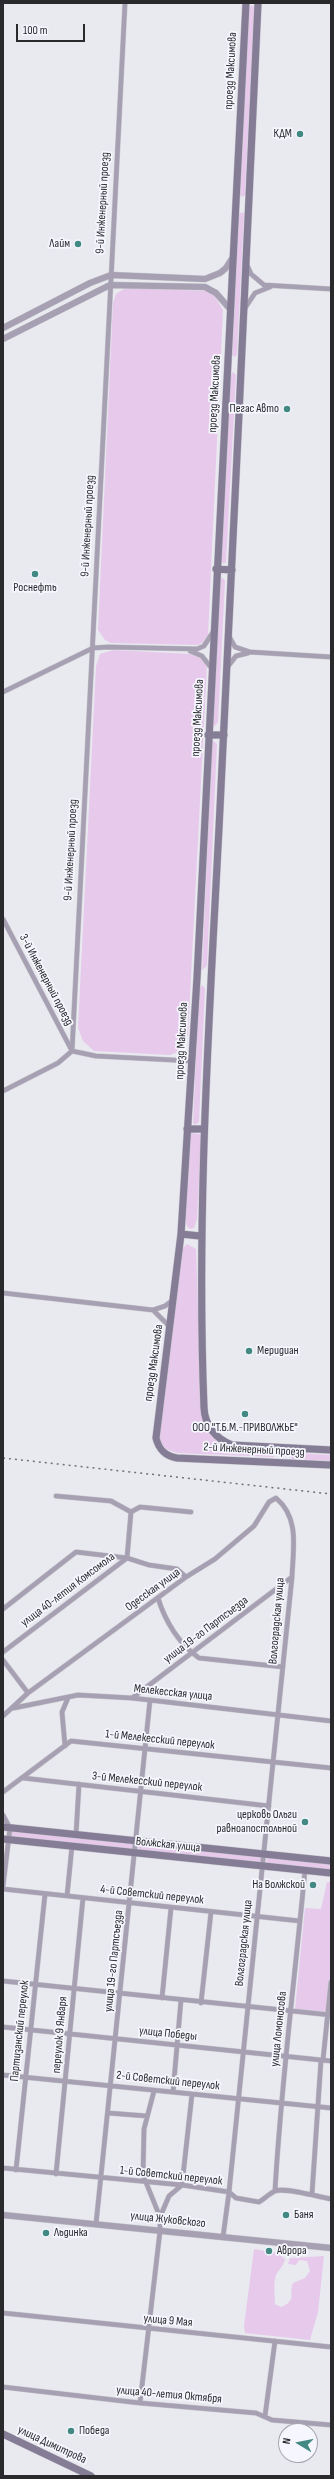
<!DOCTYPE html>
<meta charset="utf-8">
<style>
body{margin:0}
#map{position:relative;width:334px;height:2479px;overflow:hidden;background:#e9e9f0;font-family:"Sofia Sans Condensed",sans-serif}
canvas{display:block}
.frame{position:absolute;inset:0;border:4px solid #2a2a2d;pointer-events:none}
.north{position:absolute;left:278px;top:2423px;width:40px;height:40px;box-sizing:border-box;background:#f6f7fe;border:1px solid #a4a5aa;border-radius:50%;rotate:280deg;font-size:11px;font-weight:700;line-height:16px;text-align:center;color:#2a2a2d}
.north::after{content:'';display:block;margin:auto;width:14px;height:18px;background:#438983;clip-path:polygon(50% 0,100% 100%,50% 72%,0 100%)}
.scale{position:absolute;left:16px;top:24px;width:69px;height:18px;box-sizing:border-box;border:2px solid #2a2a2d;border-top:0;padding-left:5px;font-size:12px;line-height:14px;white-space:nowrap;color:#2a2a2d;-webkit-text-stroke:3px #f6f7fe;paint-order:stroke}
</style>
<div id="map">
<canvas width="334" height="2479"></canvas>
<div class="frame"></div>
<div class="north">N</div>
<div class="scale">100 m</div>
</div>
<script>
const c = document.querySelector('canvas').getContext('2d');
c.lineJoin = 'round';
function fill(path, color) { c.fillStyle = color; c.fill(path, 'evenodd'); }
function strokePath(path, color, width, dash) { c.strokeStyle = color; c.lineWidth = width; c.lineCap = dash ? 'butt' : 'round'; c.setLineDash(dash || []); c.stroke(path); }
function drawText(font, color, halo, rows, align = 'center') {
  c.font = font + ' "Sofia Sans Condensed",sans-serif'; c.lineWidth = 3.5; c.setLineDash([]); c.textBaseline = 'middle'; c.strokeStyle = halo; c.fillStyle = color; for (const [text, x, y, turn = 0] of rows) {
    c.save(); c.translate(x, y); c.rotate((+turn || 0) * Math.PI / 180); c.textAlign = isNaN(turn) ? turn : align; if (halo) c.strokeText(text, 0, 0); c.fillText(text, 0, 0); c.restore();
  }
}
fill(new Path2D(`
 M252 5 254 8 245 195 242 197 240 195 249 8Z
 M242 212 244 214 237 354 235 357 232 355 239 214Z
 M125 288 207 291 214 295 223 310 208 635 207 640 198 645 111 643 105 640 98 630 113 303 116 294Z
 M233 372 236 375 226 562 224 564 221 561 231 375Z
 M223 578 225 581 218 722 215 726 213 724 220 579Z
 M113 650 191 654 205 660 207 664 188 1035 178 1052 170 1055 94 1051 83 1041 78 1028 96 666 100 654Z
 M214 741 217 744 207 966 202 970 212 742Z
 M202 985 205 988 199 1122 195 1125 193 1123 199 988Z
 M191 1133 200 1134 201 1140 197 1219 194 1228 190 1229 187 1226 185 1218Z
 M187 1244 196 1249 201 1408C206 1451 239 1449 273 1452H275L274 1457 177 1453 166 1449 158 1438 183 1248Z
 M294 1453 331 1455V1461L292 1459 290 1455Z
 M10 1831 134 1844 133 1851 9 1837Z
 M138 1844 262 1857 261 1864 138 1851Z
 M267 1858 331 1864V1870L266 1863Z
 M327 1882H331V1975L327 2012 295 2009 305 1908 321 1909Z
 M254 2249 277 2253 285 2259C284 2266 279 2269 276 2275 273 2285 275 2294 275 2304L281 2307C298 2300 288 2294 293 2283L305 2278 310 2271 307 2261 299 2260 296 2265 288 2264 290 2258 324 2256 318 2312 310 2340 245 2333 244 2326Z`), '#e7c9ec');
const minor = new Path2D(`
 M247 265 251 274 264 285 331 289
 M245 308 255 293 270 287
 M230 638 235 647 250 652 331 657
 M190 651 202 656 212 669
 M229 665 236 656 248 653
 M3 692 93 648 108 647 197 649 204 646 213 632
 M3 919 71 1049
 M72 1051 125 3
 M72 1051 96 1056 192 1061
 M3 1091 58 1063 72 1051
 M3 1293 153 1310 169 1326
 M153 1310 165 1306 173 1300
 M56 1496 111 1501 131 1512 140 1507 191 1512
 M158 1598C165 1621 179 1644 199 1658L283 1667
 M3 1609 76 1552 127 1558 149 1565 177 1569 186 1577
 M3 1652 127 1558 131 1512
 M3 1660 28 1693
 M132 1698 292 1577
 M14 1708 78 1695 132 1698 331 1721
 M3 1716 28 1693 186 1577 215 1559 254 1526 269 1502 276 1498C300 1518 293 1549 292 1577L229 2192 223 2237
 M65 1746 62 1712 68 1698
 M23 1778 269 1806
 M3 1792 71 1741 331 1768
 M3 1815 10 1828 3 1886
 M76 1835 79 1784
 M3 1889 300 1921
 M67 1896 72 1846
 M3 1981 331 2015
 M162 1998 171 1908
 M201 2003 211 1912
 M3 2027 331 2061
 M323 2060 331 1982
 M3 2075 331 2108
 M173 2092 181 2000
 M108 2113 147 2116
 M3 2168 182 2185 229 2192 236 2198 259 2202C264 2199 269 2194 275 2191 285 2187 319 2197 331 2199
 M16 2170 45 1894
 M56 2174 83 1898
 M275 2191C281 2084 295 1977 305 1870
 M312 2194 321 2060
 M160 2217 169 2196 182 2185 192 2094
 M96 2224 150 1700
 M3 2313 331 2347
 M3 2387 140 2403 256 2413 272 2420 331 2425
 M140 2403 160 2231V2217L143 2175 144 2129 154 2091
 M265 2416 275 2341`);
const tertiary = new Path2D(`
 M3 328 90 283 111 275 205 279 220 273 226 268 233 257
 M3 339 110 285 205 287 216 293 230 309
 M3 2215 331 2248`);
const secondary = new Path2D(`
 M246 3 197 978 181 1234 156 1438C159 1450 165 1456 177 1458L331 1465
 M258 3C245 271 234 540 220 808 210 1008 196 1208 204 1408 205 1426 216 1439 232 1445L331 1450
 M216 569 232 570
 M208 735H224
 M187 1129H203
 M181 1234 200 1236
 M3 1827 331 1861
 M3 1839 331 1873
 M3 2434 91 2476`);
strokePath(minor, '#c7c7cd', 5.5);
strokePath(tertiary, '#c7c7cd', 7);
strokePath(secondary, '#c7c7cd', 8);
strokePath(minor, '#a6a0b2', 4.5);
strokePath(tertiary, '#a6a0b2', 6);
strokePath(secondary, '#857c96', 7);
strokePath(new Path2D(`
 M3 1458 331 1494`), '#707075', 1.5, [2, 4]);
for (const [x, y, r, color] of [
 [300,134,4,"#438983"],
 [78,244,4,"#438983"],
 [287,409,4,"#438983"],
 [35,574,4,"#438983"],
 [249,1351,4,"#438983"],
 [245,1414,4,"#438983"],
 [305,1822,4,"#438983"],
 [313,1885,4,"#438983"],
 [286,2215,4,"#438983"],
 [46,2233,4,"#438983"],
 [269,2251,4,"#438983"],
 [71,2431,4,"#438983"]
]) { const dot = new Path2D(); dot.arc(x, y, r, 0, 2 * Math.PI); c.fillStyle = color; c.fill(dot); strokePath(dot, '#f6f7fe', 1.5); }
drawText('12px', '#2a2a2d', '#f6f7fe', [
 ["проезд Максимова",231,71,-87],
 ["9-й Инженерный проезд",103,203,-87],
 ["проезд Максимова",215,394,-87],
 ["9-й Инженерный проезд",88,526,-87],
 ["проезд Максимова",198,718,-87],
 ["9-й Инженерный проезд",71,850,-87],
 ["3-й Инженерный проезд",46,980,62],
 ["проезд Максимова",182,1041,-87],
 ["проезд Максимова",154,1363,-82],
 ["2-й Инженерный проезд",254,1450,3],
 ["улица 40-летия Комсомола",68,1590,-37],
 ["Одесская улица",153,1590,-36],
 ["Волгоградская улица",277,1621,-85],
 ["улица 19-го Партсъезда",206,1630,-37],
 ["Мелекесская улица",173,1693,6],
 ["1-й Мелекесский переулок",160,1740,6],
 ["3-й Мелекесский переулок",147,1782,6],
 ["Волжская улица",168,1845,6],
 ["4-й Советский переулок",152,1895,6],
 ["Волгоградская улица",244,1943,-84],
 ["улица 19-го Партсъезда",114,1961,-84],
 ["улица Ломоносова",279,2029,-84],
 ["Партизанский переулок",20,2031,-84],
 ["улица Победы",168,2034,6],
 ["переулок 9 Января",60,2035,-85],
 ["2-й Советский переулок",168,2081,6],
 ["1-й Советский переулок",171,2176,6],
 ["улица Жуковского",168,2220,6],
 ["улица 9 Мая",168,2321,5],
 ["улица 40-летия Октября",169,2395,5],
 ["улица Димитрова",52,2445,25]
]);
drawText('12px', '#2a2a2d', '#f6f7fe', [
 ["КДМ",292,134],
 ["Лайм",70,244],
 ["Пегас Авто",279,409],
 ["Роснефть",35,588,"center"],
 ["Меридиан",257,1351,"left"],
 ["ООО \"Т.Б.М.-ПРИВОЛЖЬЕ\"",245,1428,"center"],
 ["церковь Ольги",297,1815],
 ["равноапостольной",297,1829],
 ["На Волжской",305,1885],
 ["Баня",294,2215,"left"],
 ["Льдинка",54,2233,"left"],
 ["Аврора",277,2251,"left"],
 ["Победа",79,2431,"left"]
], 'right');
</script>
